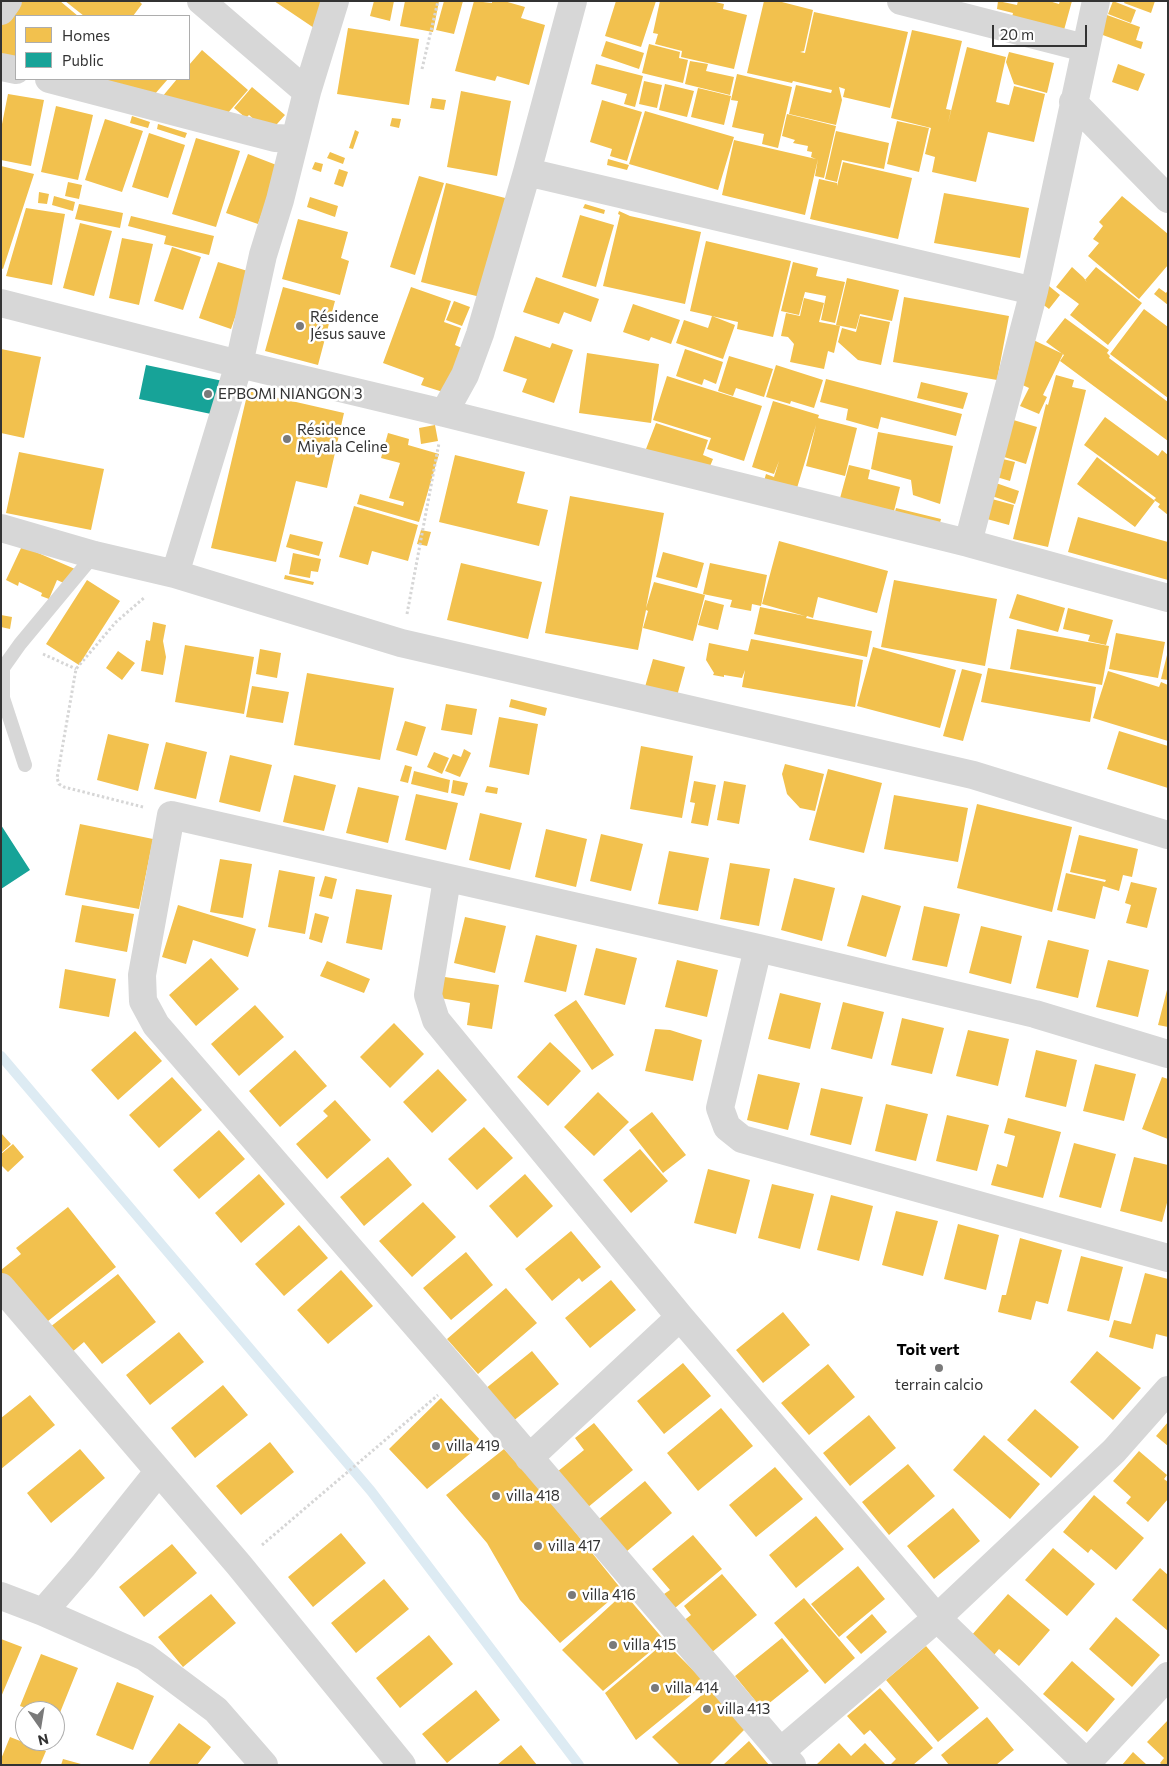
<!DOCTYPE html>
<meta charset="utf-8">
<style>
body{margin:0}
#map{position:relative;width:1169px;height:1766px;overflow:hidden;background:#fff;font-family:Commissioner,sans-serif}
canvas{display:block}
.frame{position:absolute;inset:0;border:2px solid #333;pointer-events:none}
.legend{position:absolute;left:15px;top:15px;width:175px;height:65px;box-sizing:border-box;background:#fff;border:1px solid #adadad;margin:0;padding:6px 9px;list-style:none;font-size:15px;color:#333}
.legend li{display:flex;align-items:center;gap:10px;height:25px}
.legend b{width:25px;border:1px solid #adadad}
.north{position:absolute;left:15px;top:1701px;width:50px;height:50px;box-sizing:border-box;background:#fff;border:1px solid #adadad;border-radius:50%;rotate:167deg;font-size:14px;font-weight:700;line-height:20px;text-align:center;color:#333}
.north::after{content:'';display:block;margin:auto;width:18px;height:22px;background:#7a7a7a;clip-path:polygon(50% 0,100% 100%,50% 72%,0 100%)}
.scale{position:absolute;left:992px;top:25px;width:95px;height:22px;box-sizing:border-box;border:2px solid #333;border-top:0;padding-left:6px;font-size:15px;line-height:18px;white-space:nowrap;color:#333;-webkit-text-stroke:4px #fff;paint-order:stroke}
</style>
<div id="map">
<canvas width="1169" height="1766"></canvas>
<div class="frame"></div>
<ul class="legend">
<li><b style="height:14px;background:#f2c14e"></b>Homes</li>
<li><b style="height:14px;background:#17a398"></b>Public</li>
</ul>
<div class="north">N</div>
<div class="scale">20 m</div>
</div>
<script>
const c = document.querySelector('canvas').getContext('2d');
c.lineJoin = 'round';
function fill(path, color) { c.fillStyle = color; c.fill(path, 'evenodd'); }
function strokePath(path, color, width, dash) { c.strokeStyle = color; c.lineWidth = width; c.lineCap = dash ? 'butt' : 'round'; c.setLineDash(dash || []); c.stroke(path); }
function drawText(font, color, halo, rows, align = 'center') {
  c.font = font + ' Commissioner,sans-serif'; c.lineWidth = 5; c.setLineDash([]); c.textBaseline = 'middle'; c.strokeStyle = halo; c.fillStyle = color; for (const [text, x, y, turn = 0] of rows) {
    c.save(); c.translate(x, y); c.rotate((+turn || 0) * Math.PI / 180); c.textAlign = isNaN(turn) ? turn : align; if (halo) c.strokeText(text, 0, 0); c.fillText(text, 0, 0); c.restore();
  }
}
fill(new Path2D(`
 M20 1H60L78 16H16V62L1 59V23Z
 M65 1H139L142 4 133 16H84Z
 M274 1H325L317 30Z
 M374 1H394L390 21 370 16Z
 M405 1H439L433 32 400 26Z
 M444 1H463L454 34 436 30Z
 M474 1 492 3V1H504L525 7 521 18 545 25 529 85 497 76 495 81 455 71Z
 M616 1H656L641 47 605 36Z
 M660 1H711L724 4 723 9 747 15 734 69 681 57 682 51 655 44 658 34 653 33Z
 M764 1H778L813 10 804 51 800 52 805 53 814 12 908 32 890 108 843 97 845 89 839 87 842 100 836 125 789 114 796 85 831 93 832 90 793 81 792 83 747 73Z
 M998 1 1017 5 1018 1H1049L1059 4 1060 1H1072L1064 30 1012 17 1013 13 997 9Z
 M1113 1 1136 10 1131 23 1108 14Z
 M1125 1H1155L1151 13 1124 3Z
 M1107 15 1140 27 1136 40 1143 42 1141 49 1100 34Z
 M348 28 419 39 409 105 337 94Z
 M912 30 962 41 946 109 951 110 948 123 967 47 1006 57 996 102 1009 105 1014 86 1045 94 1034 142 988 132 976 182 932 172 935 157 925 154 931 128 891 118Z
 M606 41 644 53 639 69 601 56Z
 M649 44 680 52 679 58 688 60 683 83 642 73Z
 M202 50 248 90 220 122 157 103 177 79H189V65Z
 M1009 52 1054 63 1047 93 1014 84 1006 62Z
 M690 61 708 64 706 71 734 77 730 95 685 84Z
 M596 64 643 76 635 107 624 104 627 94 591 84Z
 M1118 64 1145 74 1138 91 1112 82Z
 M737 74 792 87 778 148 762 144 764 134 732 127 738 101 731 100Z
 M101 79H168L147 103Z
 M644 81 662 85 657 108 639 104Z
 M665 84 694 91 687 117 659 110Z
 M252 87 285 115 269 133 249 115 246 118 234 108Z
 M698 88 731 96 724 125 691 117Z
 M461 91 511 101 497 176 447 167Z
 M8 94 44 100 31 166 1 160V129Z
 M432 98 446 100 444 110 430 108Z
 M602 100 642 112 627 161 610 156 612 149 590 142Z
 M56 106 93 115 78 180 41 172Z
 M645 111 734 137 718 190 629 164Z
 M787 114 836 126 824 178 815 176 818 159 805 215 722 195 734 140 816 159 811 157 812 152 807 151 808 146 793 143 795 140 782 136Z
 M132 116 150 122 148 128 130 123Z
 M392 118 401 119 399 128 390 126Z
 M105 119 143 131 122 192 85 180Z
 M897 121 929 128 919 172 887 164Z
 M158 124 187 133 185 138 157 129Z
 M355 130 359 132 353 149 349 148Z
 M836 131 889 143 884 169 842 160 837 182 825 179Z
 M149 133 185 145 168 198 132 187Z
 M196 138 240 151 216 227 172 214Z
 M330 152 345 158 343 164 327 158Z
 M248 154 279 166 258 224 226 213Z
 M608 159 629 165 627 170 607 165Z
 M315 162 323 164 321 172 312 169Z
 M843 162 912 178 898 239 810 219 819 179 837 183V186Z
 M1 166 34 174 3 269 1 268Z
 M339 169 348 172 343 187 334 184Z
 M419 176 444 183 415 275 390 267Z
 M68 182 82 185 79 199 65 196Z
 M446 183 521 202 496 301 421 282Z
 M39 192 49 194 47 204 38 203Z
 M944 193 1029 208 1020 258 934 243Z
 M54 196 75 202 73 211 52 205Z
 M1122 196 1168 234V265L1139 299 1088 256 1099 243 1093 239 1103 226 1099 222Z
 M310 197 338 206 335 217 307 207Z
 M79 204 123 213 120 228 75 219Z
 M585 204 605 210 604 214 583 208Z
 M26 208 65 214 52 285 6 276Z
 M619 211 630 216 701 232 685 304 603 286 620 215 618 214Z
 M580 215 614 225 596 287 562 277Z
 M131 216 214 236 209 255 164 244 166 236 128 226Z
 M298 219 348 232 341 258 349 261 340 295 282 279Z
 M80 223 112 231 94 296 63 288Z
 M122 238 153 244 139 305 109 298Z
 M706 241 791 261 773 337 737 329 738 322 690 311Z
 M172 247 201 257 183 310 154 301Z
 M218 262 251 272 231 329 199 318Z
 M793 262 818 268 816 276 845 282 835 323 821 320 826 296 805 292 799 315 781 311Z
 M1072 267 1083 277 1087 282 1085 280 1096 267 1142 303 1108 345 1070 315 1079 304 1056 287Z
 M536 277 599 299 591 322 564 312 559 324 523 312Z
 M847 278 899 290 892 321 860 314 856 329 836 325Z
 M1049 286 1060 295 1049 309 1037 300Z
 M283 287 335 301 318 365 265 351Z
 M411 287 451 301 444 322 461 328 455 345 462 348 446 393 421 385 424 378 383 363Z
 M1159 288 1166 293 1168 290V305L1154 294Z
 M904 297 1009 316 997 380 893 362Z
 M804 298 824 303 819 322 840 326 834 353 828 351 824 369 790 362 794 344 788 337 781 336 786 313 800 316Z
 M454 301 470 307 462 326 446 320Z
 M633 304 680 320 671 344 651 337 649 341 623 332Z
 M1144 309 1168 327V398L1110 354Z
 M712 316 735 325 723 359 676 343 684 320 708 328Z
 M860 316 890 322 881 365 858 360 838 342 842 328 856 332Z
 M1065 318 1109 350 1107 353 1110 356 1109 358 1168 402V441L1060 361 1064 355 1046 342Z
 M515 336 550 348 552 343 573 350 554 403 522 392 527 379 503 371Z
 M1027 337 1063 354 1043 395 1047 397 1039 414 1020 406 1029 388 1016 382Z
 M1 349 41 357 24 438 1 433Z
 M685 349 723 362 716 384 704 379 702 385 676 376Z
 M587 353 659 364 651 423 579 413Z
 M729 356 773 369 764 397 736 388 733 396 718 391Z
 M776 365 823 380 814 408 791 401 790 404 766 397Z
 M1056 375 1074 380 1072 387 1086 390 1048 547 1013 539 1046 404 1048 405Z
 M667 376 762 406 744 461 707 449 711 438 653 420Z
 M826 379 962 414 956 436 881 417 878 429 846 420 848 409 820 402Z
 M921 382 968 393 963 409 917 398Z
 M248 391 344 413 327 488 296 481 276 562 211 548Z
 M773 401 819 415 818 418 857 428 845 476 806 466 816 425 794 498 762 488 766 474 774 477 779 461 774 474 752 467Z
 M1105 417 1158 456 1162 450 1168 455V515L1158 507 1160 504 1154 500 1156 498 1084 445Z
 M1010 419 1037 427 1026 464 998 455Z
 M656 423 708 440 703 455 713 459 706 476 646 449Z
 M435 425 438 441 421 444 419 428Z
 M878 432 953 446 940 504 913 495 911 480 871 469Z
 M388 433 409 439 408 445 439 454 419 522 357 504 360 494 403 506 404 502 389 498 400 463 381 458Z
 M19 452 104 469 91 530 6 513Z
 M455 455 525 472 517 503 548 510 539 546 439 522Z
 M995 457 1015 462 1010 481 990 475Z
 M1097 457 1155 501 1135 527 1077 484Z
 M849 465 870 470 868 479 900 487 893 515 839 502Z
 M993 482 1019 491 1015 504 989 495Z
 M570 496 664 513 646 608 654 582 705 595 693 641 643 628 648 611 646 610 638 650 545 633Z
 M992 499 1014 505 1009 525 987 519Z
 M354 506 418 525 408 561 372 551 368 565 339 557Z
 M896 508 941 519 937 534 892 522Z
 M1078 517 1168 542V580L1068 552Z
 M421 530 431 532 427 546 417 544Z
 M290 534 323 542 319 556 286 547Z
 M779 541 888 571 877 613 818 597 813 618 807 616 806 618 872 631 867 657 754 634 760 607 805 616 762 604Z
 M22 546 75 569 68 585 57 580 49 599 41 596 42 593 19 582 18 586 6 580Z
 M663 552 704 563 697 588 656 577Z
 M293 553 321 559 318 572 311 571 310 578 289 574Z
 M461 563 542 582 528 639 447 620Z
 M710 563 767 575 761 606 752 604 751 611 730 607 732 600 703 594Z
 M285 575 314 582 313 585 284 579Z
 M87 580 120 601 79 665 46 644Z
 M894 580 997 599 985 666 881 647Z
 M1017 594 1065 608 1058 632 1009 618Z
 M705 600 724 605 718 630 698 625Z
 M1068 608 1113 620 1106 645 1088 641 1090 635 1063 629Z
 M1 615 12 617 10 629 1 627Z
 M153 622 166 625 163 641 166 657 163 675 141 671 146 640 150 641Z
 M1017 629 1109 646 1102 685 1010 669Z
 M1116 633 1165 642 1158 678 1109 669Z
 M751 639 863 660 855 707 742 687 745 670 742 678 724 675V677L713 675 714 673 706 660 709 643 748 651Z
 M185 645 254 657 244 714 175 702Z
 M873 647 956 670 940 728 857 706Z
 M260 649 281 653 277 678 256 674Z
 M118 651 135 663 122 680 106 668Z
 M1167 655H1168V680L1161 679Z
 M653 659 685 667 677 696 645 687Z
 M988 668 1096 687 1090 722 981 702Z
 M962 669 982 674 963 741 943 736Z
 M1108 671 1159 687 1161 682 1168 685V741L1093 718Z
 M307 673 394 688 380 760 294 745Z
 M252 686 289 692 283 723 246 717Z
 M511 699 547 708 545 716 509 707Z
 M446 704 477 709 472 735 441 730Z
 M499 717 538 724 529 775 489 767Z
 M405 721 426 727 417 756 396 750Z
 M1119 731 1168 746V788L1107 769Z
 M108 734 149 744 138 791 97 780Z
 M166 742 207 752 196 799 154 789Z
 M641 746 693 756 682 818 630 809Z
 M464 749 471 753 460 777 445 771 453 754 461 757Z
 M434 752 449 758 442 774 427 767Z
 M230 755 272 765 260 812 219 802Z
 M785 764 824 774 815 811 800 808 787 794 782 774Z
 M405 765 412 767 408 783 400 781Z
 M828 769 882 783 864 853 809 840Z
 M414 771 450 780 448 793 411 784Z
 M294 775 336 785 324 831 283 822Z
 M453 780 468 783 464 796 451 793Z
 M694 781 716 785 708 826 691 823 695 803 690 802Z
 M724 781 746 785 739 824 717 820Z
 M487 786 498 788 497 794 485 792Z
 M358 787 399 796 388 843 346 833Z
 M416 794 458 803 446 850 405 840Z
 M894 795 968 808 958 862 884 849Z
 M977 804 1072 827 1052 912 957 888Z
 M480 813 522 823 510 870 469 860Z
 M80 824 153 839 139 909 65 895Z
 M546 829 587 839 576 887 535 877Z
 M601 834 643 844 631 891 590 881Z
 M1079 835 1138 849 1132 877 1123 875 1119 891 1103 886 1095 919 1057 910 1066 873 1105 882 1106 880 1070 872Z
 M669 851 709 858 698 911 658 904Z
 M220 859 252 864 243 918 210 912Z
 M730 863 770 869 759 926 720 919Z
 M279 870 315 877 305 934 268 927Z
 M325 876 337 879 332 899 319 896Z
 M794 878 835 888 822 941 781 930Z
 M1131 882 1157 888 1147 928 1126 923 1131 905 1125 903Z
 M356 889 392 895 382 950 346 943Z
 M862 895 901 906 886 957 847 946Z
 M82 905 134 914 127 952 75 942Z
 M178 905 256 929 248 957 193 940 186 964 162 957Z
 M924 906 960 914 947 967 912 960Z
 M315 913 329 917 322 943 309 939Z
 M465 917 506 926 495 973 454 963Z
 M981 926 1022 936 1011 984 969 973Z
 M536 935 577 945 566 992 524 982Z
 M1048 940 1089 950 1078 998 1036 988Z
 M596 948 637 958 625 1005 584 995Z
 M211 958 239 989 196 1026 169 995Z
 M677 960 718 970 707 1017 665 1007Z
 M1108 960 1149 970 1138 1017 1096 1007Z
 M327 961 370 979 364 993 320 976Z
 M65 969 116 979 109 1017 59 1008Z
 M438 976 499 985 492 1029 467 1025 470 1003 434 997Z
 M1167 990H1168V1027L1158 1025Z
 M780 993 821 1003 810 1049 768 1039Z
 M576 1000 614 1055 592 1070 554 1015Z
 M843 1002 884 1012 872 1059 831 1049Z
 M255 1005 284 1037 239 1076 211 1044Z
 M902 1018 944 1028 932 1074 891 1065Z
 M394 1023 424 1054 390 1088 360 1057Z
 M655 1029 670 1030 702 1040 693 1081 645 1071Z
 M968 1030 1009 1039 998 1086 956 1076Z
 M135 1031 162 1061 118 1100 91 1070Z
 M550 1042 581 1071 548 1106 517 1077Z
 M295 1050 327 1086 280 1127 249 1091Z
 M1036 1050 1077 1060 1066 1107 1025 1097Z
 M1095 1064 1136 1074 1124 1121 1083 1111Z
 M438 1069 467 1100 432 1133 403 1102Z
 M758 1074 800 1083 788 1130 747 1120Z
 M172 1077 202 1110 159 1148 129 1115Z
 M1162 1077 1168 1079V1139L1142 1129Z
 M821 1088 863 1097 851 1145 810 1135Z
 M598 1092 629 1122 594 1156 564 1127Z
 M335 1100 371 1140 327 1179 296 1144 328 1116 323 1111Z
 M886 1104 928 1114 916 1161 875 1151Z
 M652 1112 686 1155 663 1173 629 1130Z
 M947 1115 989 1125 977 1171 936 1161Z
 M1008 1118 1061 1132 1043 1198 991 1185 997 1164 1007 1167 1015 1136 1004 1133Z
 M484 1127 513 1158 477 1190 448 1159Z
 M219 1130 245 1159 199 1199 173 1170Z
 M1 1133 11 1144 1 1153Z
 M1074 1143 1116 1154 1101 1208 1059 1197Z
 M13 1144 24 1157 8 1172 1 1165V1154Z
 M640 1149 668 1181 631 1213 603 1180Z
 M388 1157 412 1185 364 1226 340 1197Z
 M1134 1157 1168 1165V1199L1162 1222 1120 1211Z
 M708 1169 750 1180 736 1234 694 1223Z
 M259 1174 285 1204 241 1243 215 1213Z
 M525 1174 553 1206 517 1238 489 1206Z
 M772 1184 814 1194 800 1249 758 1238Z
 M831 1195 873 1206 859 1261 817 1250Z
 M423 1202 456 1237 412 1277 379 1241Z
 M68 1207 116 1267 43 1325 1 1273V1270L21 1254 16 1248Z
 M896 1211 938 1221 923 1276 882 1265Z
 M958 1224 999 1235 986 1290 944 1279Z
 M299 1225 328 1258 284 1296 255 1264Z
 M571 1231 601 1267 582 1282 579 1278 552 1301 525 1269Z
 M1020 1238 1062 1250 1048 1304 1036 1301 1031 1320 998 1312 1002 1295H1006Z
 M466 1252 493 1285 451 1320 423 1288Z
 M1081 1256 1123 1267 1109 1321 1067 1311Z
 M341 1270 373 1306 328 1344 297 1310Z
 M1145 1273 1168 1279V1337L1156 1334 1153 1349 1109 1337 1114 1320 1131 1324Z
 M118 1274 156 1322 102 1364 84 1342 65 1358 45 1331Z
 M611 1280 636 1310 590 1348 565 1318Z
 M506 1288 537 1323 478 1374 447 1339Z
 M783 1312 810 1345 763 1383 736 1350Z
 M179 1332 204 1362 150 1405 126 1375Z
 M532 1351 559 1384 512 1422 485 1389Z
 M1097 1351 1141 1388 1113 1420 1070 1382Z
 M683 1363 711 1396 664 1434 637 1401Z
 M828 1364 855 1397 809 1435 781 1403Z
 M223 1385 248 1415 195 1458 171 1428Z
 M30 1395 55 1425 1 1469V1418Z
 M441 1398 483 1443 427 1489 389 1449Z
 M721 1408 753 1446 698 1491 667 1453Z
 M1035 1409 1079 1447 1051 1478 1007 1440Z
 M869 1415 896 1448 850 1486 823 1453Z
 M1168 1422V1446L1156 1436Z
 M594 1423 633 1470 587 1508 557 1472 584 1450 575 1438Z
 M984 1435 1040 1484 1010 1519 953 1470Z
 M270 1442 294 1472 241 1515 216 1486Z
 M80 1449 105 1478 51 1523 27 1493Z
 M504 1449 546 1496 622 1590 560 1643 520 1600 487 1543 446 1495Z
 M1139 1451 1167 1475 1164 1479 1168 1482V1499L1148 1522 1126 1503 1131 1497 1113 1481Z
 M908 1464 935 1496 889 1535 862 1502Z
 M775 1467 803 1499 756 1537 729 1505Z
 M645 1481 672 1513 626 1552 599 1519Z
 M1094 1495 1144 1538 1116 1570 1091 1549 1088 1553 1063 1532Z
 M953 1508 980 1541 934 1579 907 1546Z
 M816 1516 844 1549 796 1588 769 1555Z
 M341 1533 366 1563 313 1607 288 1577Z
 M693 1535 722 1569 675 1608 664 1594 670 1590 652 1569Z
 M172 1544 197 1573 144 1617 119 1587Z
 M1053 1548 1095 1584 1067 1616 1025 1580Z
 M858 1566 885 1599 839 1637 811 1604Z
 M1160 1568 1168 1575V1631L1132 1600Z
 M722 1574 757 1615 711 1653 683 1621 691 1615 684 1606Z
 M384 1579 409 1609 356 1653 331 1623Z
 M624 1593 664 1640 603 1691 562 1650Z
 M211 1594 236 1623 183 1667 158 1637Z
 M1008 1594 1050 1630 1019 1666 999 1649 994 1655 971 1636Z
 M804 1598 855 1658 825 1684 774 1623Z
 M872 1614 887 1632 861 1654 846 1637Z
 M1116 1617 1160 1655 1132 1687 1089 1649Z
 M429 1635 453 1664 400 1708 376 1678Z
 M782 1638 809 1671 762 1709 735 1676Z
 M1 1639 22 1647 1 1697Z
 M665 1642 706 1683 636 1740 605 1693Z
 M926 1646 979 1708 938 1742 886 1680Z
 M41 1654 78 1668 57 1720 55 1719V1711H34L20 1706Z
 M1072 1661 1115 1699 1087 1732 1043 1694Z
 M117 1682 154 1696 133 1750 96 1735Z
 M880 1688 933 1748 913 1765H890L896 1759 870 1730 864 1735 847 1716Z
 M709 1689 746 1728 709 1765H680L652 1737Z
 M476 1690 500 1720 447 1763 422 1734Z
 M987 1717 1014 1750 996 1765H949L941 1755Z
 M1168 1720V1765H1162L1160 1763 1164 1758 1147 1742Z
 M179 1723 211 1747 197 1765H151L149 1763Z
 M10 1737 46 1751 40 1765H1V1759Z
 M749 1741 769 1765H723Z
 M839 1743 851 1756 865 1743 886 1765H816Z
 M521 1745 537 1765H497Z
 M1133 1752 1147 1765H1122Z
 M63 1759 81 1764V1765H61Z`), '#f2c14e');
fill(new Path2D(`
 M146 365 223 381 216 415 139 399Z
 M1 825 30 870 1 889Z`), '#17a398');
strokePath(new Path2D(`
 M1 1056 371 1491 579 1765`), '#ddebf3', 10);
strokePath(new Path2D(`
 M422 69 438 1
 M407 614 439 443
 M43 654 76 669
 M143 807 64 787 59 784 57 778 76 669 116 622 145 597
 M262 1545 438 1395`), '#d6d6d6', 3, [2.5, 2.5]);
strokePath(new Path2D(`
 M25 765 3 698V668L20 644 94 555`), '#d7d7d7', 14);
strokePath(new Path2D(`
 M201 1 307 92
 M901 1 1085 48
 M1 11 8 1
 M1 67 16 70
 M49 79 275 138 295 139
 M1073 102 1168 199
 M527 172 1034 291
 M1 303 239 364 444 413 968 543 1168 598
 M444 413 465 375 480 334 527 172 573 1
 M1 528 94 555 175 574 401 643 973 775 1168 835
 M968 543 1034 291 1096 1
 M175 574 239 364 263 255 280 200 307 92 335 1
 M447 879 428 995 436 1020 680 1317 937 1618 1087 1763
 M758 948 720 1108 727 1127 742 1139 1168 1258
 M1 1287 239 1565 402 1765
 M529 1458 680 1317
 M1 1596 43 1612 145 1657 216 1710 264 1765
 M43 1612 83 1566 158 1472
 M781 1751 937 1618 1114 1451 1168 1390
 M792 1765 460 1376 156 1025 143 1001 142 975 171 815 758 948 1035 1014 1168 1054
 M1085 1765 1168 1676`), '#d7d7d7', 28);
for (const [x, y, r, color] of [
 [300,326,5,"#7a7a7a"],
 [208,394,5,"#7a7a7a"],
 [287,439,5,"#7a7a7a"],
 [939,1368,5,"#7a7a7a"],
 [436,1446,5,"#7a7a7a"],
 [496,1496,5,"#7a7a7a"],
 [538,1546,5,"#7a7a7a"],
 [572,1595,5,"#7a7a7a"],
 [613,1645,5,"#7a7a7a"],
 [655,1688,5,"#7a7a7a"],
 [707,1709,5,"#7a7a7a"]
]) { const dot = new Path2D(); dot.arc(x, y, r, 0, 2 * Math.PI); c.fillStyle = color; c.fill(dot); strokePath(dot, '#fff', 2); }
drawText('15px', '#333', '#fff', [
 ["Résidence",310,317],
 ["Jésus sauve",310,334],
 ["EPBOMI NIANGON 3",218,394],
 ["Résidence",297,430],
 ["Miyala Celine",297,447],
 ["terrain calcio",939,1385,"center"],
 ["villa 419",446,1446],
 ["villa 418",506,1496],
 ["villa 417",548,1546],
 ["villa 416",582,1595],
 ["villa 415",623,1645],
 ["villa 414",665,1688],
 ["villa 413",717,1709]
], 'left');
drawText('bold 16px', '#000', '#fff', [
 ["Toit vert",928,1350]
]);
</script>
